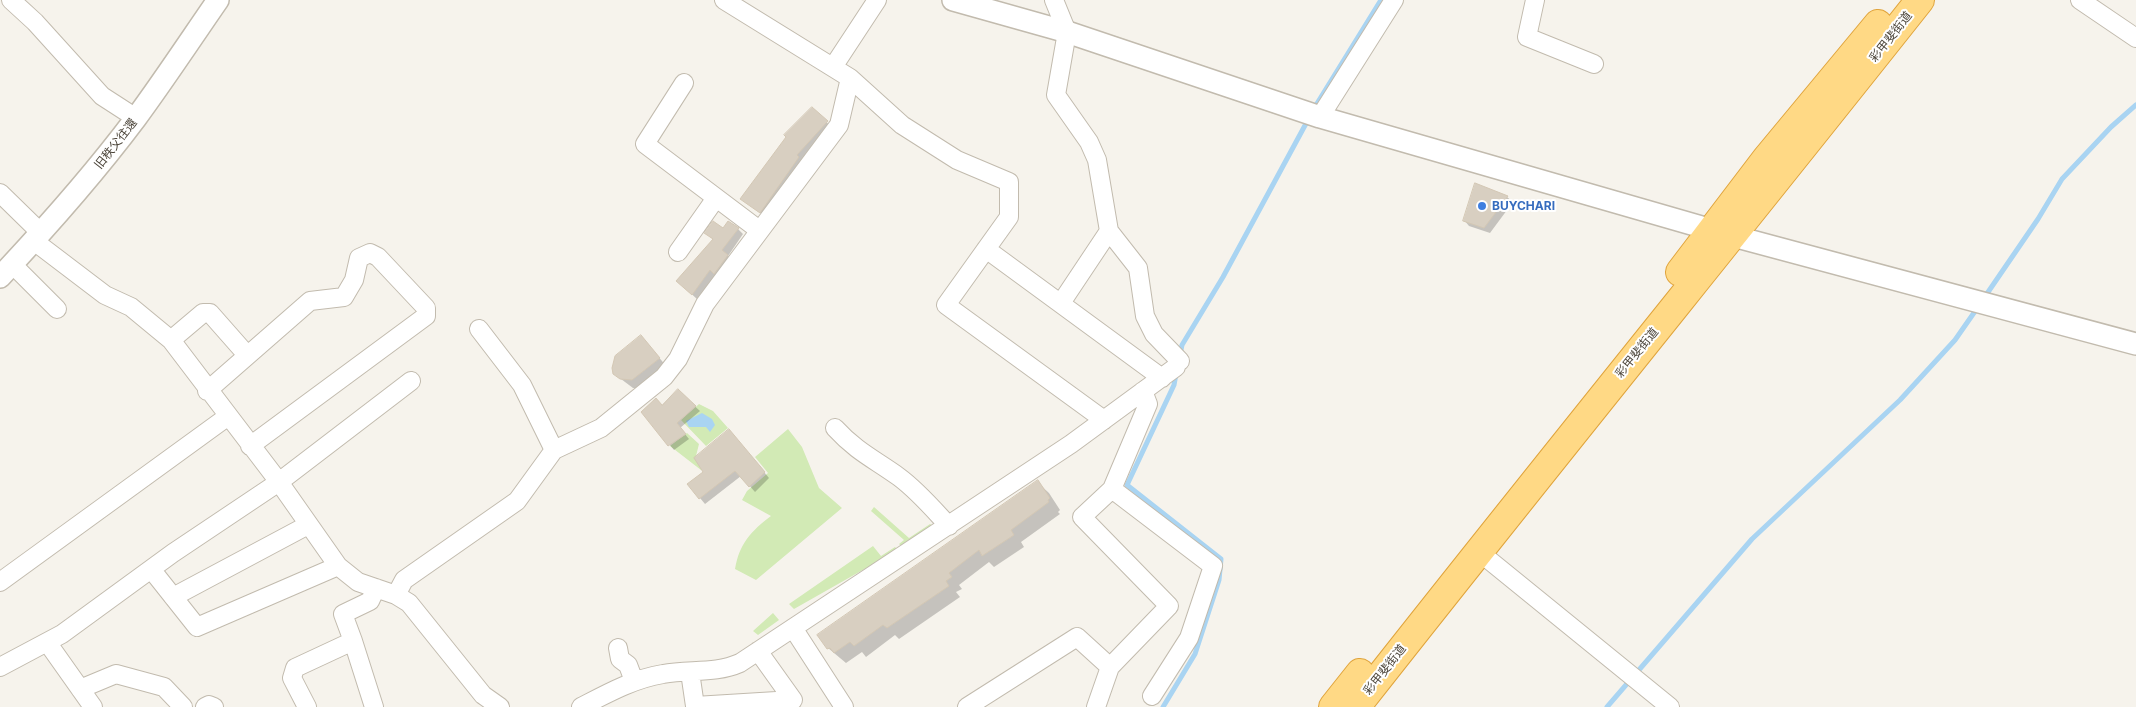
<!DOCTYPE html>
<meta charset="utf-8">
<style>
body{margin:0}
canvas{display:block;background:#f6f3ec}
</style>
<canvas width="2136" height="707"></canvas>
<script>
const c = document.querySelector('canvas').getContext('2d');
c.lineJoin = 'round';
function fill(path, color) { c.fillStyle = color; c.fill(path, 'evenodd'); }
function strokePath(path, color, width, dash) { c.strokeStyle = color; c.lineWidth = width; c.lineCap = dash ? 'butt' : 'round'; c.setLineDash(dash || []); c.stroke(path); }
function drawText(font, color, halo, rows, align = 'center') {
  c.font = font + ' Inter,"Noto Sans JP",sans-serif'; c.lineWidth = 4; c.setLineDash([]); c.textBaseline = 'middle'; c.strokeStyle = halo; c.fillStyle = color; for (const [text, x, y, turn = 0] of rows) {
    c.save(); c.translate(x, y); c.rotate((+turn || 0) * Math.PI / 180); c.textAlign = isNaN(turn) ? turn : align; if (halo) c.strokeText(text, 0, 0); c.fillText(text, 0, 0); c.restore();
  }
}
fill(new Path2D(`
 M699 404 713 411 728 428 706 446 681 420Z
 M788 429 802 447 819 488 842 508 756 580 735 569C739 544 751 531 771 516L742 500 747 491 768 473 755 457Z
 M687 433 699 444 696 456 704 466 701 470 670 446Z
 M874 507 909 538 930 524 933 526 902 547 899 544 904 540 871 511Z
 M873 546 881 556 895 547 898 550 794 609 789 604Z
 M773 613 779 620 758 635 753 631Z`), '#d2eab5');
fill(new Path2D(`
 M702 413 712 419 715 425 710 432 706 427H689L686 421Z`), '#a9d4f2');
fill(new Path2D(`
 M812 109 835 130 768 219 742 199Z
 M1507 197 1513 202 1490 233 1469 226 1464 220Z
 M738 229 743 234 728 256 733 261 720 278 716 275 698 300 683 286 714 240 706 233Z
 M641 336 667 367 641 388H633L617 376Z
 M678 391 700 411 680 428 689 439 674 450 643 413 662 406Z
 M734 436 769 478 755 492 741 476 705 504 700 498 705 472Z
 M1037 482 1049 493 1060 510 1058 512 1060 514 1021 542 1024 547 994 567 989 562 959 585 962 589 956 592 960 597 899 639 895 635 866 657 862 652 846 663 828 648Z`), '#0003');
strokePath(new Path2D(`
 M1313 110 1381 0
 M1984 298 2038 219 2062 179 2111 127 2136 105
 M1180 355 1182 345 1223 277 1309 118
 M1163 707 1195 654 1219 580 1221 559 1127 485 1174 385 1176 374
 M1607 707 1752 539 1900 400 1955 340 1978 307`), '#a9d4f2', 5);
const building = new Path2D(`
 M812 107 828 121 797 155 799 157 760 213 740 199 786 137 784 135Z
 M1475 183 1508 196 1484 228 1463 221Z
 M713 221 723 228 728 221 739 228 722 250 728 255 714 274 710 270 692 295 676 281 713 239 704 233Z
 M641 335 660 358 632 380 620 379 613 374 612 368 615 356Z
 M678 389 696 406 677 423 686 434 668 446 641 412 656 398 662 405Z
 M729 429 765 472 749 487 735 471 699 499 687 484 703 472 694 458Z
 M1038 480 1050 498 1048 500 1049 502 1011 530 1014 535 982 556 979 550 949 573 952 577 946 581 949 586 887 628 883 625 854 646 850 642 834 653 830 648 827 649 817 635Z`);
fill(building, '#d8cfc1');
strokePath(building, '#d3c7b4', 1);
const minor = new Path2D(`
 M11 0 35 22 102 96 136 118
 M1054 0 1067 32 1056 95 1089 142 1097 160 1109 231
 M1535 0 1527 37 1594 64
 M2080 0 2136 38
 M833 67 877 0
 M850 78 902 125 957 160 1009 182V217L946 305 1104 420
 M684 83 645 144 759 230
 M1320 117 1394 0
 M0 193 41 233
 M34 241 105 295 131 307 171 340 279 482 338 566 358 582 396 595 409 603 483 695 500 707
 M986 249 1162 378
 M678 252 716 198
 M12 264 57 309
 M1061 303 1109 231 1138 268 1145 316 1154 334 1180 361
 M479 329 522 385 554 450
 M171 340 203 313H210L247 355
 M207 391 310 301 344 297 354 280 359 258 370 253 378 257 426 308V316L250 446
 M835 428C857 452 874 459 899 477 918 491 933 509 949 526
 M1112 489 1213 566 1189 638 1152 696
 M1478 551 1670 707
 M151 569 197 627 338 566
 M0 582 227 417
 M396 595 404 580 517 501 554 450 601 428 664 377 678 359 705 304 839 125 850 78 724 0
 M173 597 308 525
 M793 628 844 707
 M353 641 343 614 370 601 376 588
 M47 642 93 707
 M618 648 620 659 628 665 634 681
 M0 667 62 634 173 553 279 482 411 381
 M690 672 695 706 793 700 758 651
 M80 689 116 674 164 687 183 707
 M205 707 209 705 214 707
 M307 707 292 678 295 668 353 641 374 707
 M581 707C608 693 633 679 663 674 689 669 715 674 740 663L1071 444 1176 367
 M967 707 1077 637 1110 667
 M1096 707 1110 667 1169 606 1082 517 1112 489 1148 404 1143 391`);
const tertiary = new Path2D(`
 M953 0 1067 32 1320 117 1733 236 2136 344
 M0 277C48 226 94 174 136 118 164 80 191 39 218 0`);
const trunk = new Path2D(`
 M1680 272 1766 159 1878 24
 M1333 707 1360 673
 M1356 707C1542 470 1733 236 1920 0`);
strokePath(minor, '#c2bbae', 20);
strokePath(tertiary, '#c2bbae', 24);
strokePath(trunk, '#e0a43c', 30);
strokePath(minor, '#fff', 18);
strokePath(tertiary, '#fff', 21);
strokePath(trunk, '#ffd985', 28);
for (const [x, y, r, color] of [
 [1482,206,5,"#3f7fe0"]
]) { const dot = new Path2D(); dot.arc(x, y, r, 0, 2 * Math.PI); c.fillStyle = color; c.fill(dot); strokePath(dot, '#fff', 2); }
drawText('12px', '#4b4439', '#fff', [
 ["彩甲斐街道",1891,37,-52],
 ["旧秩父往還",116,144,-52],
 ["彩甲斐街道",1637,353,-51],
 ["彩甲斐街道",1385,670,-52]
]);
drawText('bold 12px', '#366cbe', '#fff', [
 ["BUYCHARI",1492,206]
], 'left');
</script>
